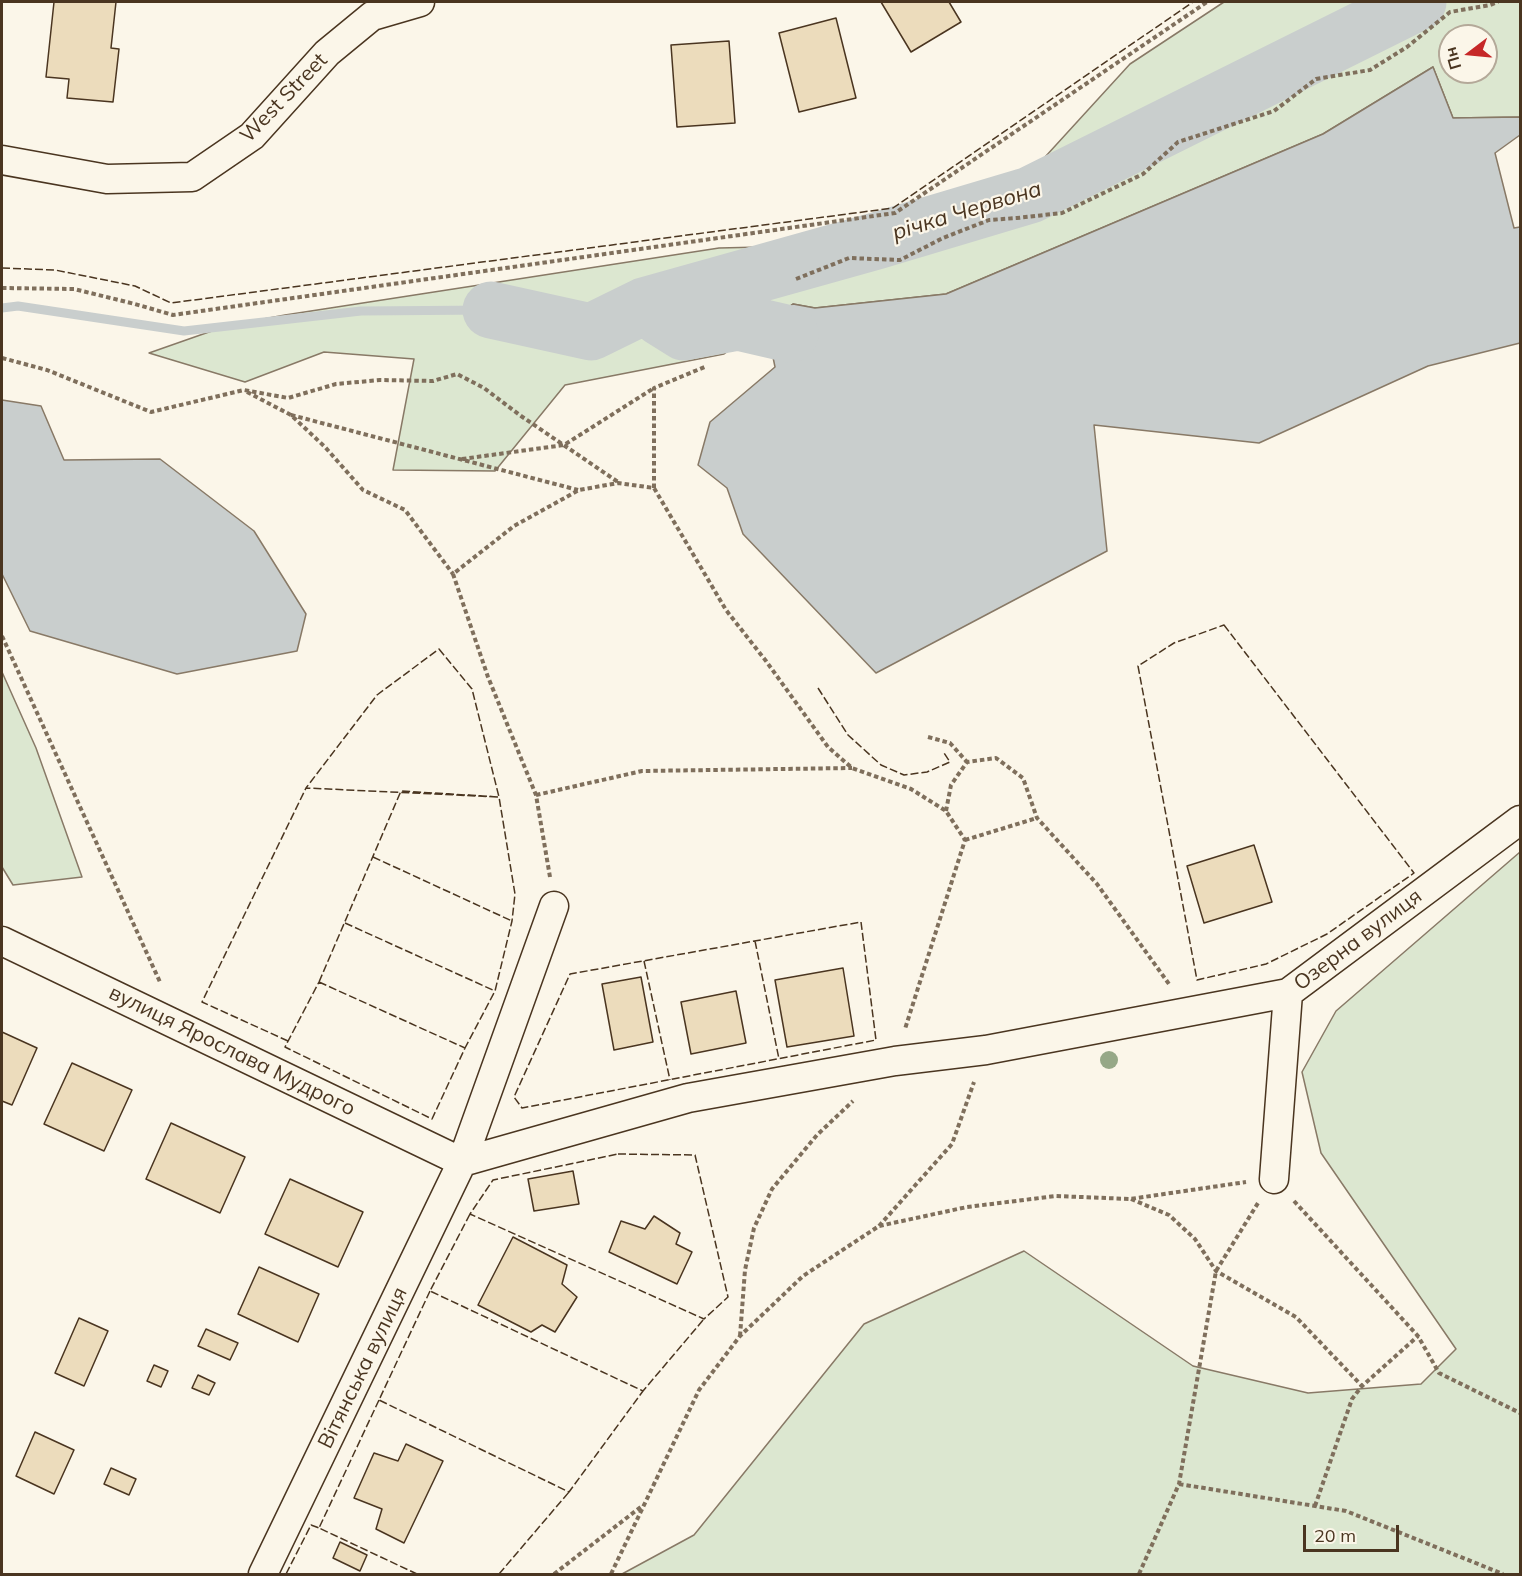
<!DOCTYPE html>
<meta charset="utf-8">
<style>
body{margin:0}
#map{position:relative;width:1522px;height:1576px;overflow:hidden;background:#fbf6e9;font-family:Mulish,sans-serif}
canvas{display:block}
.frame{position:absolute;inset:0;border:3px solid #4a3520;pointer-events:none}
.north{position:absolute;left:1438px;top:24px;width:60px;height:60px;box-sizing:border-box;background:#fbf6e9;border:2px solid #b4a999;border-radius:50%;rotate:254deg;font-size:16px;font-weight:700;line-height:24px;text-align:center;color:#4a3520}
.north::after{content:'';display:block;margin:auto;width:21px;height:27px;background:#c62828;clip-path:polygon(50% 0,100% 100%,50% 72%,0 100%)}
.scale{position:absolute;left:1303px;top:1525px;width:96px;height:27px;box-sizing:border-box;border:3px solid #4a3520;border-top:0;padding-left:8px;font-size:18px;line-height:21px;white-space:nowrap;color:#4a3520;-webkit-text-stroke:4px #fbf6e9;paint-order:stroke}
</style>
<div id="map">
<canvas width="1522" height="1576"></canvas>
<div class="frame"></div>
<div class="north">Пн</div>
<div class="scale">20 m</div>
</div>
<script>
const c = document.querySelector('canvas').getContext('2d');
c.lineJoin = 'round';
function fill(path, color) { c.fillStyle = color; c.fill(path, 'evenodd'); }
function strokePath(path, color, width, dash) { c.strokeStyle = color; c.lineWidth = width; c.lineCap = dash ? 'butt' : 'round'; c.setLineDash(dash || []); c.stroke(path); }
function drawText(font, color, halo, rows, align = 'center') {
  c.font = font + ' Mulish,sans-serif'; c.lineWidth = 4.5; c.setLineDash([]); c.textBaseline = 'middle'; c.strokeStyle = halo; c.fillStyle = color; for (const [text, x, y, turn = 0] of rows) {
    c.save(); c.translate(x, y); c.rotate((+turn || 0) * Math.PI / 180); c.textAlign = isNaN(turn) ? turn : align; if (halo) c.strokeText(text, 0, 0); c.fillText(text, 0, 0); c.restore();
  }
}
const green = new Path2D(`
 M1224 2H1520V117L1453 118 1433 67 1323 134 946 294 815 308 793 304 724 354 565 385 495 471 393 470 414 359 324 352 245 382 149 353 226 326 285 315 719 248 891 244 1024 180 1130 64ZM1450 36H1486V72H1450Z
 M2 672 36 748 82 877 13 885 2 867Z
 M1520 852V1574H622L694 1535 864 1324 1024 1251 1193 1366 1308 1393 1421 1384 1456 1349 1321 1153 1302 1072 1336 1011Z`);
fill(green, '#dce7d0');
strokePath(green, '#887966', 1.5);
const water = new Path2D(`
 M1433 67 1453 118 1520 117V135L1495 153 1514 228 1520 227V343L1428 366 1259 443 1094 425 1107 551 876 673 743 534 727 488 698 465 710 422 775 367 766 323 793 304 815 308 946 294 1323 134Z
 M2 400 41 406 64 460 160 459 254 531 306 614 297 651 177 674 30 631 2 574Z`);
fill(water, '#c9cecd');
strokePath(water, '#887966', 1.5);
strokePath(new Path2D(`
 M2 308 18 306 184 331 361 311 491 310`), '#c9cecd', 9);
strokePath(new Path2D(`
 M491 310 591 332 644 306 876 241 1030 195 1418 2
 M660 317 684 332 738 322 790 334`), '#c9cecd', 57);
const building = new Path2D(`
 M54 2H116L111 48 119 49 113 102 67 98 69 79 46 77Z
 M881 2H949L961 22 911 52Z
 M836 18 856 98 799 112 779 33Z
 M729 41 735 123 677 127 671 45Z
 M1254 845 1272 902 1204 923 1187 866Z
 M843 968 854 1036 787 1047 775 980Z
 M641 977 653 1042 614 1050 602 984Z
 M736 991 746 1043 691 1054 681 1002Z
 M2 1032 37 1048 12 1105 2 1101Z
 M72 1063 132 1090 104 1151 44 1124Z
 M171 1123 245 1157 220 1213 146 1179Z
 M573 1171 579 1204 534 1211 528 1179Z
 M290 1179 363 1212 338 1267 265 1234Z
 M654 1216 680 1233 676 1244 692 1252 677 1284 609 1252 621 1221 645 1229Z
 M513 1237 567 1265 562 1284 577 1297 555 1332 542 1325 531 1332 478 1305Z
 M259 1267 319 1294 298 1342 238 1314Z
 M79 1318 108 1331 84 1386 55 1373Z
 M206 1329 238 1343 230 1360 198 1346Z
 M154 1365 168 1371 161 1387 147 1381Z
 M198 1375 215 1383 209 1395 192 1388Z
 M35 1432 74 1450 54 1494 16 1476Z
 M406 1444 443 1461 404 1543 376 1529 382 1509 354 1498 374 1453 398 1461Z
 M111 1468 136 1479 129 1495 104 1484Z
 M340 1542 367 1555 360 1571 333 1558Z`);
fill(building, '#ecdcbc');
strokePath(building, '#4a3520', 1.5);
const street = new Path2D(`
 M2 160 107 179 192 177 252 136 327 53 372 16 420 2
 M2 941 462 1162
 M462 1162 688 1098 895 1061 986 1050 1288 993
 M1274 1179 1288 993 1520 820
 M263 1574 462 1162 554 906`);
strokePath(street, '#4a3520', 31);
strokePath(new Path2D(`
 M796 279 849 258 900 260 943 238 989 220 1017 218 1062 213 1143 174 1178 142 1274 111 1316 79 1370 70 1407 47 1450 12 1490 5 1498 2
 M2 288 74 289 135 304 173 315 895 213 1207 2
 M2 358 47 370 151 412 244 390 288 398 336 384 380 380 433 381 457 374 484 388 521 416 618 482
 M247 392 291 415 325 447 363 490 405 510 453 574
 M291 415 578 490
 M462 459 564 445 654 388
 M654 488V388L707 366
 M2 636 160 982
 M928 737 950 743 967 762
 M536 795 642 771 852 768
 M946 811 951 785 967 762 996 758 1023 778 1037 818 1097 884 1169 984
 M965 840 1037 818
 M550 877 536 795 488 677 453 574 514 526 579 490 618 483 654 488 726 610 766 661 828 747 852 768 911 789 946 811 965 840 905 1029
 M1131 1199 1169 1215 1195 1239 1216 1271 1296 1317 1362 1386
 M1294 1201 1418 1336 1439 1373 1520 1413
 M879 1226 952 1144 974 1082
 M740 1336 745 1270 754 1228 772 1189 817 1135 853 1101
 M1179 1484 1346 1511 1503 1574
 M1315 1506 1352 1399 1362 1386 1418 1336
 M554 1574 642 1506
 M611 1574 699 1390 740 1336 803 1276 879 1226 967 1207 1056 1196 1130 1199 1246 1182
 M1139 1574 1179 1484 1216 1271 1258 1203`), '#7f6f5c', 4, [4.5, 3]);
strokePath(street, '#fbf6e9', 28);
strokePath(new Path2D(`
 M2 268 55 270 135 286 171 303 893 208 1193 2
 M1224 625 1414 873 1327 934 1266 964 1197 980 1138 666 1174 643Z
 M439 649 472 689 499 797 306 788 377 695Z
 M818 688 848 735 881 765 904 775 927 772 950 762 944 753
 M373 857 512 921
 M861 922 876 1040 522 1108 514 1097 570 974Z
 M345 923 495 991
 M755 941 779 1059
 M644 961 670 1080
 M319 982 401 791 499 797 515 894 512 921 495 991 465 1048
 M319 982 465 1048 432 1119 285 1047Z
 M288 1041 202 1002 306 788
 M618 1154 695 1155 728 1297 704 1319 470 1214 493 1180Z
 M470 1214 430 1291 643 1391 704 1319
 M430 1291 379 1400 569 1492 643 1391
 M379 1400 319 1528 417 1574
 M286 1574 311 1525 319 1528
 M499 1574 569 1492`), '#4a3520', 1.5, [8, 3]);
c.fillStyle = '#96a887';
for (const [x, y] of [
 [1109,1060]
]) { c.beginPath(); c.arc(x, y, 9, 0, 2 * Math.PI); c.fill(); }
drawText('21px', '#4a3520', '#fbf6e9', [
 ["West Street",284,98,-46],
 ["Озерна вулиця",1358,940,-37],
 ["вулиця Ярослава Мудрого",232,1051,26],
 ["Вітянська вулиця",363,1368,-64]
]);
drawText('italic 22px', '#4a3520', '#fbf6e9', [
 ["річка Червона",967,211,-17]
]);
</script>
